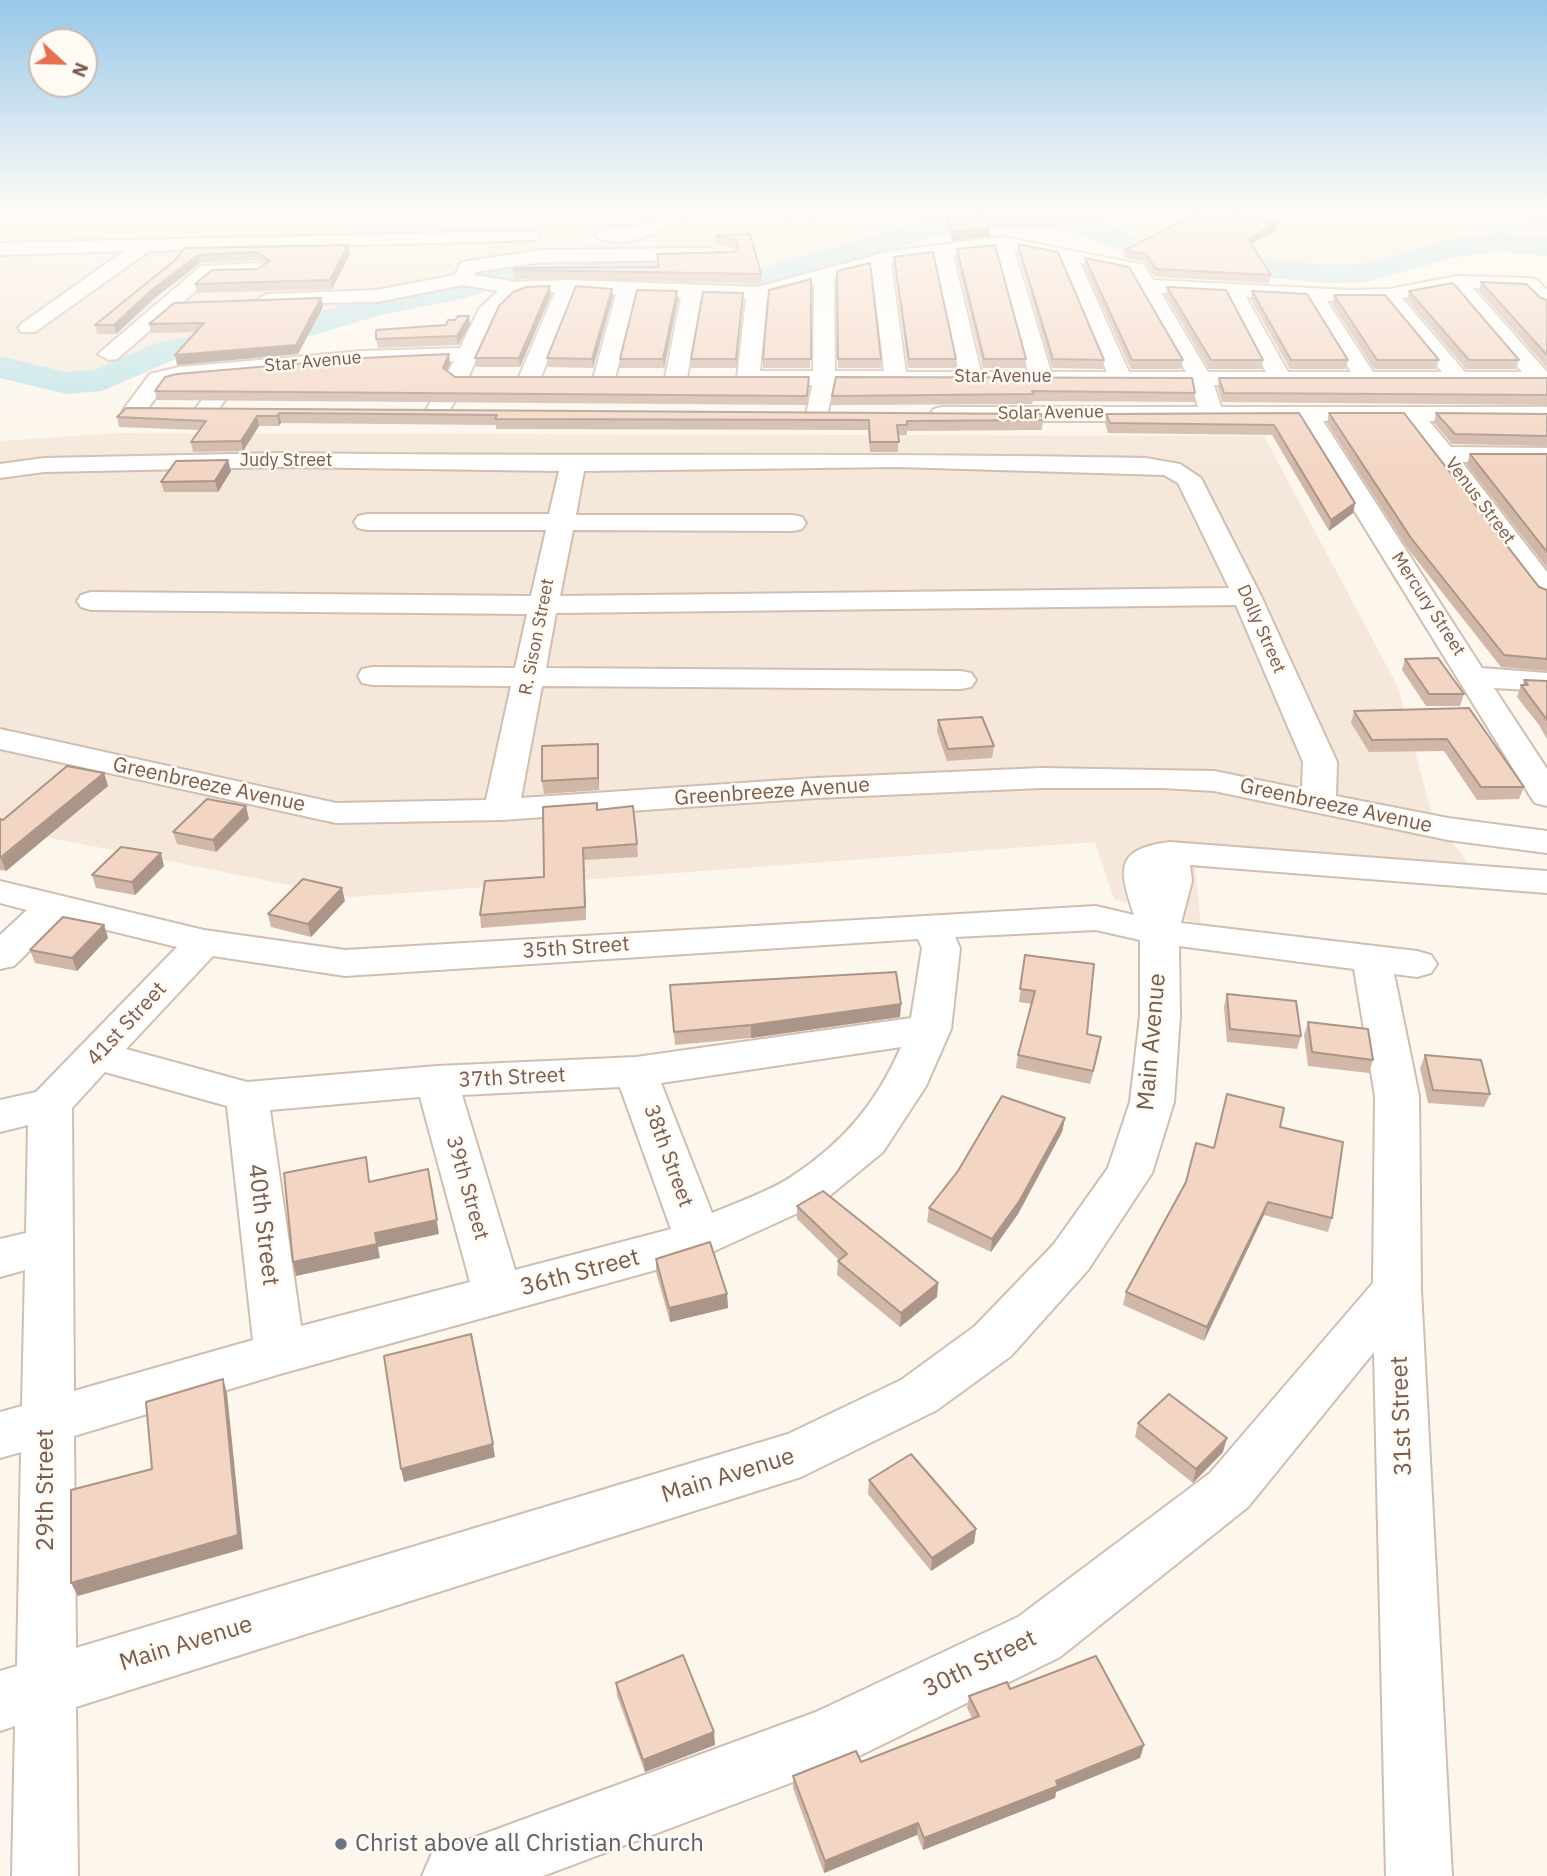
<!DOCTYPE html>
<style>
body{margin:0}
#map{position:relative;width:1547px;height:1876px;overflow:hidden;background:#fdf6ec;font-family:"IBM Plex Sans",sans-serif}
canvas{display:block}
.north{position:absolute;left:28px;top:28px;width:70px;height:70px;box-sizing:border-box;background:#fffaf3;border:2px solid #cabbb1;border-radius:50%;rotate:112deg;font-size:19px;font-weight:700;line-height:28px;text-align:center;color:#7a5c4d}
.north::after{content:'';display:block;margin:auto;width:24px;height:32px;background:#e76f51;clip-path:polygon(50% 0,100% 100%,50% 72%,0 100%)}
</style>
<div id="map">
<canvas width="1547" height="1876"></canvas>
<div class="north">N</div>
</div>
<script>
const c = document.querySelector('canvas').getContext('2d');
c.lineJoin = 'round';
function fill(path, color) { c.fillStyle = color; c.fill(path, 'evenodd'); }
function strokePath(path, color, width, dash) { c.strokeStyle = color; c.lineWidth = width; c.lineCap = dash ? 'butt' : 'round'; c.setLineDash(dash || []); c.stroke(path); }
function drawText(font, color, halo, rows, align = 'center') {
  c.font = font + ' "IBM Plex Sans",sans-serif'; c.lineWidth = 5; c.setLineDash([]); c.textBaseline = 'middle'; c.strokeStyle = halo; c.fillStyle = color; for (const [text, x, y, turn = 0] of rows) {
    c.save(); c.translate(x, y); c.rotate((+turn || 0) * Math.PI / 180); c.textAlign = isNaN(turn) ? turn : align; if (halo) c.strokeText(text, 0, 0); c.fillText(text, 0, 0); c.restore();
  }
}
fill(new Path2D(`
 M0 208H1547V247L1497 242 1449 249 1366 273 1326 274 1156 258 1096 230 1052 219 950 223 810 261 765 277 716 278 604 262 564 261 522 269 462 289 375 306 276 336 216 341 166 351 102 380 66 383 0 367Z
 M116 433 1264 436 1398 687 1431 811 1484 887 1195 866 1201 924 1114 899 1095 842 351 897 0 828V441Z`), '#f5e8da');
fill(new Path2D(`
 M992 210H1052L1106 224 1162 249 1326 265 1364 264 1449 240 1497 233 1547 238V256L1497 251 1452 258 1366 282 1326 283 1156 267 1086 236 1052 228H992L952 232 765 286 716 288 604 271 564 270 529 277 462 299 381 315 276 346 216 351 176 359 102 391 66 394 0 378V356L66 372 95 370 154 344 216 331 273 326 363 299 455 281 511 262 564 252 604 253 716 268H762L950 214Z`), '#bfe3e8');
const minor = new Path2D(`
 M244 208H323L314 213 251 215 245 214Z
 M663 208H681L684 214C671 232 612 253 595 235 609 220 645 235 666 213Z
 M786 208H804L810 219 807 223H795Z
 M1495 208H1547V217L1504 213Z
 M530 231 536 232 539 236 536 240 149 251 35 332H21L18 328 21 324 124 251 0 255V243Z
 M1003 237 1144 265 1153 280 1348 290 1389 289 1457 276 1530 278 1537 280 1547 290V307L1540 305 1525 290 1473 288 1547 372V386L1214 385 1221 407H1547V421H1429L1451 447 1547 448V462H1462L1547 572V600L1537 597 1403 421H1323L1482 668 1547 673V691L1494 688 1547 769V806L1535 803 1530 796 1299 421H942L934 419 930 414 934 409 942 407H1198L1192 385H834L826 420H810L806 415 812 385H748L737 378 746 299 701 298 687 378 676 385 665 378 681 297 635 296 615 379 604 386 593 379 616 295 575 292 541 377 538 382H522L519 377 555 292 521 294 498 311 464 387 445 417H429L425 412 454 361 363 365 243 375 213 417H197L193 412 219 377 166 384 143 415H127L123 410 150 374 179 367 363 351 460 348 479 309 498 291 463 285 377 302 260 304 257 300 267 294 377 290 455 275 461 263 468 261 542 250 711 248 720 254 711 260 542 262 476 272 474 275 517 282 568 280 757 287 891 251ZM1014 249 1059 258 1107 372H1051ZM996 250 1028 372H981L953 255ZM935 258 959 372H906L891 263ZM1080 263 1130 273 1186 372H1129ZM872 268 884 371H835L834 278ZM814 284 813 371H760L767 297ZM1452 289 1522 372H1465L1402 298ZM1161 293 1226 296 1266 372H1208ZM1246 297 1307 300 1351 372H1288ZM1327 301H1384L1442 372H1373Z
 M259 263 266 265 269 269 266 273 213 276 117 359 109 360 98 354 201 266Z
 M283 453C571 457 858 452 1146 458L1180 464 1201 478 1261 596 1337 762 1336 796 1448 818 1547 831V853L1448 840 1214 791 1163 788H1041L816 798 501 820 336 823 0 749V729L336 803 486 800 511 686 373 685 362 683 358 676 362 669 373 667 515 668 527 614 91 610 81 607 77 601 81 595 91 592 531 596 546 530H367L358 528 354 522 358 516 367 514H549L559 471 283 467 44 472 0 478V464L44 458ZM898 467 1164 475 1178 483 1229 588 560 596 573 530 793 531 802 529 806 523 802 517 793 515H576L584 471ZM1236 605 1303 762 1302 789 1214 771 1041 768 816 778 521 798 542 686 960 689 971 687 976 680 971 673 960 671 546 668 556 613Z
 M1170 842 1547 871V893L1190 865 1192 881 1181 923 1417 951 1431 955 1437 964 1431 973 1417 977 1394 974 1419 1096 1421 1289 1452 1876H1386L1374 1352 1248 1507 1060 1657 849 1761 543 1876H422L432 1853 816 1712 1018 1617 1210 1473 1373 1283 1375 1096 1354 969 1179 946 1180 1016 1174 1102 1152 1173 1088 1270 1011 1356 937 1410 801 1477 76 1707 78 1876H12L15 1726 0 1731V1671L17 1666 21 1452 0 1458V1412L22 1406 25 1270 0 1277V1239L26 1233 28 1125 0 1132V1100L36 1092 177 947 62 919 14 966 0 969V935L27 910 0 903V881L204 930 345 950 1096 906 1134 915C1119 869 1114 849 1170 842ZM1096 930 1140 940V1016L1130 1102 1108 1168 1054 1244 975 1326 901 1380 788 1434 76 1648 74 1436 280 1374 699 1258 822 1202 883 1152 926 1086 951 1029 960 948 955 937ZM918 939 922 948 911 1018 636 1057 437 1066 247 1082 126 1049 213 956 345 976ZM901 1047C876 1104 843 1143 791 1177 768 1192 738 1202 712 1213L661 1083ZM105 1072 227 1106 253 1340 74 1391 72 1108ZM620 1087 671 1229 515 1270 462 1095ZM420 1097 470 1282 301 1326 270 1110Z`);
strokePath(minor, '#d1beb0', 4);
fill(minor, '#fff');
fill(new Path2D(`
 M736 208H779V214L738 215Z
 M940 208H974L990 236 952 241Z
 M1277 223 1276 231 1251 244 1271 275 1269 283 1155 277 1145 262 1124 258 1125 250Z
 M750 234 761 274V283L514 279V270L659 267 657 254 734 252 736 249 716 243V235Z
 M1018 244 1104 360 1103 369 1052 368 1018 252Z
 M185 248 350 254 332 289 197 293 195 284 257 269 265 265 259 260 200 263 156 297 116 334H97L95 325 175 260Z
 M957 249 1026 359 1025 368H983L956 257Z
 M894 257 956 359V368H908L894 265Z
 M1085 258 1183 360 1181 369H1131L1084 267Z
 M837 271 881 359V368H838Z
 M811 279 810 368H763V359Z
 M1481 282 1547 300V368L1479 291Z
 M1167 287 1263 360 1262 369H1209L1166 296Z
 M1252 291 1348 360 1346 369H1290L1251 300Z
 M1409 291 1519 360 1516 369H1466L1407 300Z
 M551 295 520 367H476L475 358Z
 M1334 295 1439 360 1436 369H1374L1332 304Z
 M613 297 593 368 548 367 547 358Z
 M321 298 323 307 298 354 177 365 196 332 151 333 149 324Z
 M678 300 664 368H620V359Z
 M743 302 736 368H691V359Z
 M469 316 470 325 458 345 378 348 376 339 446 325 455 320Z
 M450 364 447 371 455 377H809L807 405 157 400 155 391Z
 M836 377 1195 393 1194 402 1033 401 1032 404 831 405 832 396Z
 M1219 378H1547V405L1222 402 1218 388Z
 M126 408 1043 420 1042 430 907 431V435H898V452H870L868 430 496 429V425L281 423 279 426H259L243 451 193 452 191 442 199 430 119 427 117 417Z
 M1299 413 1355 503 1353 513 1329 531 1272 435 1108 433 1105 423 1106 414Z
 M1329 413 1539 587 1547 590V671L1501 667 1408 549 1327 423Z
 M1436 413 1547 414V446L1452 444 1434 423Z
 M1470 454H1547V568L1467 465Z
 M231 471 218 492H164L161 482Z
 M1405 659 1464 694 1460 706H1426L1402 670Z
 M1524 680 1547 681V739L1539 725 1517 697 1521 685H1523Z
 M1469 708 1524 787 1519 799 1477 800 1444 751 1369 752 1351 723 1354 711Z
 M938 720 994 746 992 758 947 761 937 732Z
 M598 744 599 790 544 794 542 781Z
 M104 773 108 786 6 871 0 870V819L3 820Z
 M598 809 637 844 638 857 584 860 586 920 481 928 480 915 544 877Z
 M249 819 216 852 177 844 173 832Z
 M164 866 135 895 96 888 92 875Z
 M345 901 311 937 271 927 268 914Z
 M104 925 108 938 77 971 35 963 30 950Z
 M1025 955 1099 1050 1090 1084 1016 1068 1018 1055 1032 1004 1019 1002Z
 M1227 994 1301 1036 1297 1049 1227 1042 1224 1007Z
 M671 998 901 1004 900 1017 751 1038 675 1045Z
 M1308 1022 1373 1060 1369 1073 1308 1066 1304 1035Z
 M1425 1055 1490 1094 1484 1107 1428 1103 1420 1068Z
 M1065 1118 1062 1132 1018 1214 991 1252 927 1222 929 1208Z
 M1280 1127 1332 1218 1328 1232 1264 1215 1204 1341 1123 1305 1126 1292 1214 1148Z
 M797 1206 938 1283 937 1297 900 1327 837 1275 838 1261 839 1260 797 1219Z
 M656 1259 727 1294 728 1308 670 1322 656 1272Z
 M1138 1423 1223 1452 1193 1483 1135 1437Z
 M869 1480 976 1529 974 1543 931 1571 868 1494Z
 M616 1683 715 1745 645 1772 617 1696Z
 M1010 1689 1144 1745 1140 1758 1056 1792 1055 1798 923 1850 917 1835 824 1873 793 1788V1776L861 1762 972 1718 967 1708 969 1696Z`), '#d1b7a8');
fill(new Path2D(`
 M1277 223 1276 231 1246 247 1248 239Z
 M990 228V236L952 241 953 232Z
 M348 245 350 254 332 289 330 280Z
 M198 255 200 263 156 297 116 334 114 325 154 288Z
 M550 286 551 295 520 367 519 358Z
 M612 289 613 297 593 368 592 359Z
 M677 291 678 300 664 368 663 359Z
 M743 293V302L736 368V359Z
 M321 298 323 307 298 354 177 365 175 355Z
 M469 316 470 325 458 345 457 336Z
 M449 354 450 364 444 378 443 368Z
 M279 413 281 423 279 426 277 416Z
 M257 416 259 426 243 451 241 441Z
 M228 460 231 471 218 492 215 481Z
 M1355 503 1353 513 1329 531 1331 520Z
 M598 744 599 756V790L598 778Z
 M104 773 108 786 6 871 1 859Z
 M246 806 249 819 216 852 213 840Z
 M583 848 584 860 586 920 585 907Z
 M161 853 164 866 135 895 132 882Z
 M342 888 345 901 311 937 308 924Z
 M104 925 108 938 77 971 72 958Z
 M901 1004 900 1017 751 1038V1025Z
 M1101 1037 1099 1050 1090 1084 1093 1071Z
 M1065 1118 1062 1132 1018 1214 991 1252 992 1239Z
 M428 1169 439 1234 378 1247 380 1258 296 1276 293 1262 375 1233Z
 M1268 1202 1264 1215 1204 1341 1207 1327Z
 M938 1283 937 1297 900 1327 901 1313Z
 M727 1294 728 1308 670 1322 669 1308Z
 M223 1379 227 1393 243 1549 78 1596 71 1583Z
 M1227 1438 1223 1452 1193 1483 1196 1469Z
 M493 1444 495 1457 404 1482 401 1469Z
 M976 1529 974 1543 931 1571 932 1558Z
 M714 1732 715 1745 645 1772 643 1760Z
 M1144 1745 1140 1758 1056 1792 1055 1798 923 1850 924 1838Z
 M918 1823 917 1835 824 1873 825 1861Z`), '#aa9588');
const building = new Path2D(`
 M943 208H974L990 228 953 232Z
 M1207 209 1277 223 1248 239 1271 275 1156 269 1146 254 1125 250Z
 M750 234 761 274 514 270 515 268 659 267 657 254 734 252 738 247 736 241 716 235Z
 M1018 244 1058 252 1104 360 1053 359Z
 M348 245 330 280 195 284 212 270 257 269 270 261 257 252 198 255 154 288 114 325H95L175 260 185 248Z
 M995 245 1026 359H984L957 249Z
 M933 252 956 359H909L894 257Z
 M1085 258 1129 267 1183 360H1132Z
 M870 263 881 359H838L837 271Z
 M811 279V359H763L769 290Z
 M1481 282 1526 284 1541 298 1547 300V355Z
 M1453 283 1519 360H1469L1409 291Z
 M550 286 519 358H475L499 306 513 292 526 287Z
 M576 286 612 289 592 359 547 358Z
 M1167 287 1226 290 1263 360H1211Z
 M637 290 677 291 663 359H620Z
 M1252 291 1307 294 1348 360H1291Z
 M703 292 743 293 736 359H691Z
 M1334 295H1385L1439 360H1377Z
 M321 298 296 345 175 355 204 323 149 324 174 303Z
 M458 316H469L457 336 376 339V330L446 325 448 320H455Z
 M449 354 443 368 455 377H809L807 396 155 391 165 377 177 374 362 358Z
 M836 377 1192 378 1195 393 1032 391 1033 394 832 396Z
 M1219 378H1547V395L1224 393Z
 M126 408 1041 414 1043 420 907 421V425H897L899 442H870L869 420 495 419 497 415 279 413 277 416H257L241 441 191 442 206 421 117 417Z
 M1299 413 1355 503 1331 520 1274 425 1110 423 1106 414Z
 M1329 413H1404L1539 587 1547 590V659L1504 655 1411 538Z
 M1436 413 1547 414V436L1455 434Z
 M1470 454H1547V552Z
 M228 460 215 481 161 482 176 461Z
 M1438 658 1464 694H1429L1405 659Z
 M1524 680 1547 681V720L1521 685H1528Z
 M1469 708 1524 787H1481L1447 739 1372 740 1354 711Z
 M982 717 994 746 948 749 938 720Z
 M598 744V778L542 781V746Z
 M67 766 104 773 0 858V819L3 820Z
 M207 799 246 806 213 840 173 832Z
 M597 803V810L633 806 637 844 583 848 585 907 480 915 485 881 544 877 543 807Z
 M121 847 161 853 132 882 92 875Z
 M303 879 342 888 308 924 268 914Z
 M63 917 104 925 72 958 30 950Z
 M1025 955 1094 964 1087 1034 1101 1037 1093 1071 1018 1055 1035 991 1020 989Z
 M896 972 901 1004 751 1025 674 1032 670 985Z
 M1227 994 1296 1001 1301 1036 1230 1029Z
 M1308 1022 1368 1029 1373 1060 1312 1052Z
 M1425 1055 1481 1060 1490 1094 1433 1090Z
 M1227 1094 1284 1108 1280 1127 1343 1142 1332 1218 1268 1202 1207 1327 1126 1292 1186 1182 1196 1143 1214 1148Z
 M1002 1096 1065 1118 1020 1200 992 1239 929 1208 958 1171Z
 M366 1157 369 1182 428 1169 437 1220 375 1233 377 1244 293 1262 284 1173Z
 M823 1191 938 1283 901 1313 838 1261 847 1254 797 1206Z
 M710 1242 727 1294 669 1308 656 1259Z
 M471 1334 493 1444 401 1469 384 1356Z
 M223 1379 238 1535 71 1583V1490L152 1469 146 1402Z
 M1169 1394 1227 1438 1196 1469 1138 1423Z
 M911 1454 976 1529 932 1558 869 1480Z
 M683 1655 714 1732 643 1760 616 1683Z
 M1096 1656 1144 1745 1056 1781 1058 1786 924 1838 918 1823 825 1861 793 1776 856 1751 861 1762 979 1716 969 1696 1007 1682 1010 1689Z`);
fill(building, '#f3d5c3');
strokePath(building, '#aa9588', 2);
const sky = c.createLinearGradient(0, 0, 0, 471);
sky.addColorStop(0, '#97c7e8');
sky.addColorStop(0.44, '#fefbf6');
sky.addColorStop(1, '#fefbf600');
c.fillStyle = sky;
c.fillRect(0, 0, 1547, 471);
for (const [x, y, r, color] of [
 [341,1844,7,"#6b7280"]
]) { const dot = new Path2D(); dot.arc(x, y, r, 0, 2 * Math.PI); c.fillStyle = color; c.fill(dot); strokePath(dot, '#fffaf3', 2.5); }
drawText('18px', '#7a5c4d', '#fffaf3', [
 ["Star Avenue",313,362,-5],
 ["Star Avenue",1003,377],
 ["Solar Avenue",1051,413,-1],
 ["Judy Street",286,461],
 ["Venus Street",1480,501,53],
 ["Mercury Street",1428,604,57],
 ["Dolly Street",1261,629,66],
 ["R. Sison Street",537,637,-79]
]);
drawText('21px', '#7a5c4d', '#fffaf3', [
 ["Greenbreeze Avenue",209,785,12],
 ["Greenbreeze Avenue",772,792,-4],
 ["Greenbreeze Avenue",1336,806,12],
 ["35th Street",576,948,-4],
 ["41st Street",127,1024,-47],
 ["37th Street",512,1078,-3],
 ["38th Street",668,1156,70],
 ["39th Street",467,1188,74]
]);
drawText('24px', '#7a5c4d', '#fffaf3', [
 ["Main Avenue",1152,1042,-85],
 ["40th Street",263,1225,83],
 ["36th Street",580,1273,-15],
 ["31st Street",1402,1416,-92],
 ["Main Avenue",728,1476,-17],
 ["29th Street",46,1490,-90],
 ["Main Avenue",186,1644,-17],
 ["30th Street",980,1664,-26]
]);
drawText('24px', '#5b616d', '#fffaf3', [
 ["Christ above all Christian Church",355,1844]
], 'left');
</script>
